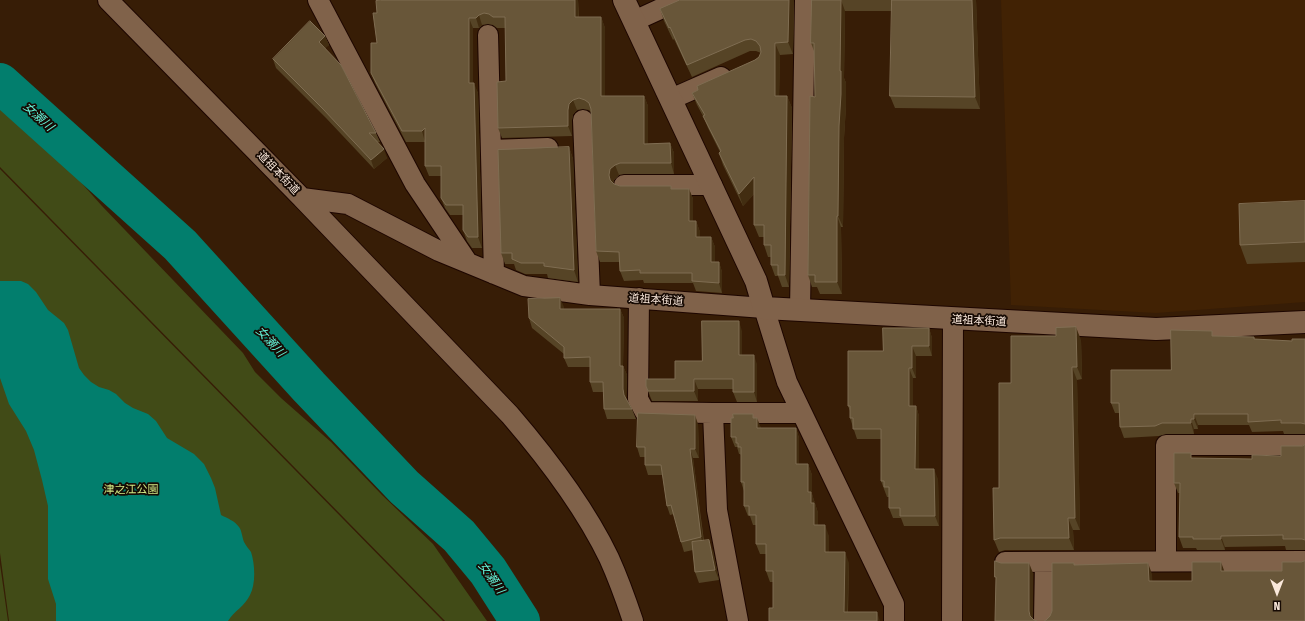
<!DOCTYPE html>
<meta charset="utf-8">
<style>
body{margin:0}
#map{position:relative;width:1305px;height:621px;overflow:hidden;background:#371d06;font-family:"Fira Sans Condensed",sans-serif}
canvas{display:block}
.north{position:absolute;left:1257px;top:573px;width:40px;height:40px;-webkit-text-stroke:3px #160a03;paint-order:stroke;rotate:180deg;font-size:11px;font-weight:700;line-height:16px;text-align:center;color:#fae8db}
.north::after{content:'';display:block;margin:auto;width:14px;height:18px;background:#fae8db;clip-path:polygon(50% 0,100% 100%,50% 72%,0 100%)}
</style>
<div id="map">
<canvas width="1305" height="621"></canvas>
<div class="north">N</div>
</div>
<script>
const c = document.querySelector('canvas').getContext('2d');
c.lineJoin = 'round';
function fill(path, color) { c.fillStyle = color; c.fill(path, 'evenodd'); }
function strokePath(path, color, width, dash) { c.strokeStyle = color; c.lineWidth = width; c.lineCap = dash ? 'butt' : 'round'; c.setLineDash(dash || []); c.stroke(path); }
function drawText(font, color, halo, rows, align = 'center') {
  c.font = font + ' "Fira Sans Condensed","Noto Sans JP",sans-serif'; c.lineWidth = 3.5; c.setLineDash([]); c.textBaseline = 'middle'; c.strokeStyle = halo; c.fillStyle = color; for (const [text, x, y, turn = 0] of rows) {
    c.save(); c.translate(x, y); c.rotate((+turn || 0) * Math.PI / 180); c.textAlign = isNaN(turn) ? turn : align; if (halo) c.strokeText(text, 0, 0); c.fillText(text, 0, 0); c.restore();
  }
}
fill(new Path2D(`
 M1001 0H1305V302L1156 313 1011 305Z`), '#412204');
fill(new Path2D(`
 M0 104 46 143 102 206 243 353 255 372 281 398 331 442 382 495 433 544 487 621H445L0 167Z
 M0 169 443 621H9L0 553Z
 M0 564 8 621H0Z`), '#414b17');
fill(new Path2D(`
 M0 281H21L28 284 36 292 48 310 64 323 68 330 79 368 84 375 91 382 99 387 109 390 116 394 125 403 133 408 148 414 156 421 167 438 194 454 204 464 211 478 215 488 221 515C227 518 235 521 239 527 242 531 242 537 244 542 246 546 249 549 251 552 255 564 256 584 250 595 245 606 234 611 228 621H56V604L48 579V506L42 480 34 450 26 431 9 404 0 378Z`), '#027e6d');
strokePath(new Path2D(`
 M0 83 180 245 309 387 404 487 459 536 488 571 520 621`), '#027e6d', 40);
const minor = new Path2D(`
 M108 0 302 198 348 204 439 251 524 286 590 295 764 308 787 382 894 604V621
 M318 0 415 184 468 263
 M634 21 680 0
 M488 35 494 274
 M671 99 721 77
 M583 120 590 295
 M491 150 548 148
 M624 185H712
 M302 198 510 415C547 458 584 506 609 558 618 578 626 600 633 621
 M639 298 638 399 645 412 713 413 717 510 738 621
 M800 310 805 0
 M713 413H801
 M1166 561V445H1305
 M1005 562 1305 561
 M952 621 953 319
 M1044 621 1045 562`);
const tertiary = new Path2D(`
 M624 0 756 281 764 308 1156 329 1305 322`);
strokePath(minor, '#1d0600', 22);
strokePath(tertiary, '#1d0600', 24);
strokePath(minor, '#80624a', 20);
strokePath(tertiary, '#80624a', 22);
fill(new Path2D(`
 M381 0H578L579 17H601L605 28V96H644L648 106V144L670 143 674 153V174H624L619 175 614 180 613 183 614 184 620 186 672 189H689L693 199V221H696L700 232V237H711L715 247V262H719L722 272V293L696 291 693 283H644L643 280 624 281 620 271V262H600L596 251 591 112 589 110 583 109 577 110 573 114 572 120V136L502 138 498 128 506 81V28H497L493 25 488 24 482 25 479 28H473V83L478 93 482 248H472L467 241 463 230V215H450L445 208 441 198V176H429L425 166V142H406L375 83 371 73 377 43V13Z
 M680 0H794L793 54 780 55 779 96H787L792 108 789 287H782L778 276H775L771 265V257H768L764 245V237H759L754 225V194L743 206 723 165 719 153 720 152 708 128 704 118 697 105 692 93 755 60 759 57 761 53 756 51H750L692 77 674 39 673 40 664 21 660 9Z
 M812 0H976L980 109 895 108 890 96 892 11H845L844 78 846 83V106L844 138 843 227H841L842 294H820L817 287H812L808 275 815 97 814 51 811 43Z
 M325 36 329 45 325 48 376 133 380 142H377L387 158 374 169 326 118 276 68 273 59Z
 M569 147 573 159 578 282 548 278 547 274H525L516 270 514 264H505L501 253Z
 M1305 201V262L1247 264 1240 245Z
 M564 307V309H620L624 318 623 366 627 375 626 399 632 409 636 419H607L604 409V392H593L590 382V367H568L564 358V354L532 328 529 318Z
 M929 328 932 338V356H916V378H913V406H916L919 416V469L938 479 939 526H904L901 518H893L889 508V497H887L881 481V439H857L850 418V411L848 406 883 351Z
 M742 331V355L757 364V402H737L733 392V389H698V401H652L646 386 675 379 702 361Z
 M1214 336 1254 337 1255 339 1292 341 1305 339V434H1284L1283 431 1252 432 1249 425H1198V429H1194V434H1166L1159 436 1124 438 1120 427V413H1115L1111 403 1171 370Z
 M1081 340 1082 379 1077 380 1080 530H1073L1074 550H1005L999 552 994 540 999 488 1011 383Z
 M755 418 761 428H796L799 438V464H808L812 475V494L818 513V525L829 536V552L849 563 848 612 880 621 773 608V582H770L766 571V554H760L756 544V525H753L750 516H748L744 506V491L741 482V455L740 454H739L737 447H735L731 437Z
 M698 424 699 458H693L704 541 713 551 719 580 699 583 695 572 693 550 684 552 681 542 674 514 670 515 667 506 663 475H648L645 465V457H640L637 447Z
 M1305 445V550H1286L1285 546 1225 547V550H1197L1196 548H1183L1179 537 1180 493H1178L1174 483 1192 458 1252 459 1281 456 1302 446Z`), '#564426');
fill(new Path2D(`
 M575 0H578L579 28 575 17Z
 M789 0H794L793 54 788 42Z
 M841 0 845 11 844 78 846 83V106L844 138 843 227 838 216Z
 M972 0H976L980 109 975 97Z
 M479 15 482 25 479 28 476 18Z
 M601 17 605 28V106L601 96Z
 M469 18 473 28V93L469 83Z
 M325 36 329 45 322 51 319 42Z
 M775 43 780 55 779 108 775 96Z
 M474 83 478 93 482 248 478 237Z
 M644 96 648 106V154L644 144Z
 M787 96 792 108 789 287 785 275Z
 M573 100 577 110 573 114 572 120V136L568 126V110L569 104Z
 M425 128V142L422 131Z
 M670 143 674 153V174L671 163Z
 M569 147 573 159 578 282 574 270Z
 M384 149 387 158 374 169 371 160Z
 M615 165 619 175 614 180 613 185 609 175 610 169Z
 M754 177 759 189 743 206 739 194Z
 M689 189 693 199V232L689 221Z
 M837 216 841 227 842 294 837 282Z
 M696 221 700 232V247L696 237Z
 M711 237 715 247V272L711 262Z
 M719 262 722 272V293L719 283Z
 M560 298 564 307V318L560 309Z
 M620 309 624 318 623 366 627 375 626 399 624 395 623 389 620 366Z
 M739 321 742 331V364L739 355Z
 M1076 327 1081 340 1082 379 1077 367Z
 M929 328 932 338V356L929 346Z
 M912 346 916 356V378L912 368Z
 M754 355 757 364V402L754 392Z
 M1072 367 1077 380 1080 530 1075 518Z
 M909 368 913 378V416L909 406Z
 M694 379 698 389V401L694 391Z
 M916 406 919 416V479L915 469Z
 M1194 414 1198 425V429L1194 419Z
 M695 415 698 424 699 458 695 449Z
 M757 418 761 428H757Z
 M1191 419 1194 429V434L1191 423Z
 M796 428 799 438V475L796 464Z
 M690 449 693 458 704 547 701 537Z
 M808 464 812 475V494L818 513V536L814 525 811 503 808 492Z
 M934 469 938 479 939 526 935 516Z
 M1068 518 1073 530 1074 550 1069 538Z
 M825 525 829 536V563L825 552Z
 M1221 536 1225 547V550L1221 539Z
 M709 540 713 551 719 580 715 570Z
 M845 552 849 563 847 621 844 612Z
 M1221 562 1225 573 1221 571Z
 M1029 563 1033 573V621H1032L1029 611Z
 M1148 563 1152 574 1153 591 1149 581Z
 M877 612 880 621H877Z`), '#422d11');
const building = new Path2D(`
 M381 0H575V17H601V96H644V144L670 143 671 163H620L615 165 610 169 609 175 610 180 614 184 620 186H671V189H689V221H696V237H711V262H719V283L692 281V273H640V270L620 271 619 252 596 251 591 109 589 103 585 100 579 98 573 100 569 104 568 110V126L498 128 497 82 506 81 505 17H493L489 14 484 13 479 15 476 18H469V83H474L478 237H468L463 230V205H446L441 198V166H425V128L422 131H402L371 73V43H377L373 13H377L376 1Z
 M680 0H789L788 42 775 43V96H787L785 275H778V265H771V245H764V225H754V177L739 194 719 153 721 151 703 116 705 115 692 93 698 90 697 86 755 60 759 57 761 52 760 46 756 41 751 39 745 40 687 65 670 27 669 28 660 9Z
 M812 0H841L840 71H841V94L839 126 838 216H837V282H815V275H808L810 96 815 97 814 43H811Z
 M892 0H972L975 97 890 96Z
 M310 21 325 36 319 42 341 65 376 133H369L384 149 371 160 323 109 273 59Z
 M569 147 574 270 544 266V263H521L512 259V253H501L498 150Z
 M1305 201V242L1240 245 1239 204Z
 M560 298V309H620V366H623V389L624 395 632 409H604L603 382H590V357L564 358V347L529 318 528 299Z
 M702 321H739V355H754V392H733V379H694V391H648L646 386V379H675V361H702Z
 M1076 327 1077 367H1072L1075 518H1068L1069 538H1000L994 540 993 488H999V383H1011V336H1056V328Z
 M883 328H929V346H912V368H909V406H916L915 469H934L935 516H900V508H889V487H884V481H881V429H853V418H850V406H848V351H883Z
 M1171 330 1212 331V336L1254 337V339L1292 341V339H1305V424L1301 423H1281V420L1248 422V414H1194V419H1191V423H1162L1155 426 1120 427 1119 403H1111V370H1171Z
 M638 413 695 415V449H690L701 537 681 542 671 505 667 506 661 465H645V447H637Z
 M733 414H753V418H757V428H796V464H808V492H811V503H814V525H825V552H845L844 612H877V621H769V608H773V571H766V544H756V515H749V506H744V482H741V447H738V443H736V437H731V418H733Z
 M1305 445V540L1302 539H1283V535L1221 536V539H1193V537H1179L1180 483H1174V453H1191V458L1252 459V455L1281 456V446H1302Z
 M709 540 715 570 695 572 692 542Z
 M995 561 1001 563H1029V611L1030 616 1034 620 1037 621H995L996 577H995Z
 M1305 561V621H1044L1046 620 1050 616 1052 611V563H1074V565L1148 563 1149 581H1192V562H1221V571H1282V562H1301Z`);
fill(building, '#685639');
strokePath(building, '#7f6d52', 1);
drawText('11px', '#fae8db', '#160a03', [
 ["道祖本街道",278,173,46],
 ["道祖本街道",656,300,4],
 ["道祖本街道",979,321,3]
]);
drawText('11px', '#d1e784', '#160a03', [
 ["津之江公園",131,490]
]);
drawText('italic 12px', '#63eed5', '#160a03', [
 ["女瀬川",38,117,42],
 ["女瀬川",270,342,47],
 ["女瀬川",491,578,55]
]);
</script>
